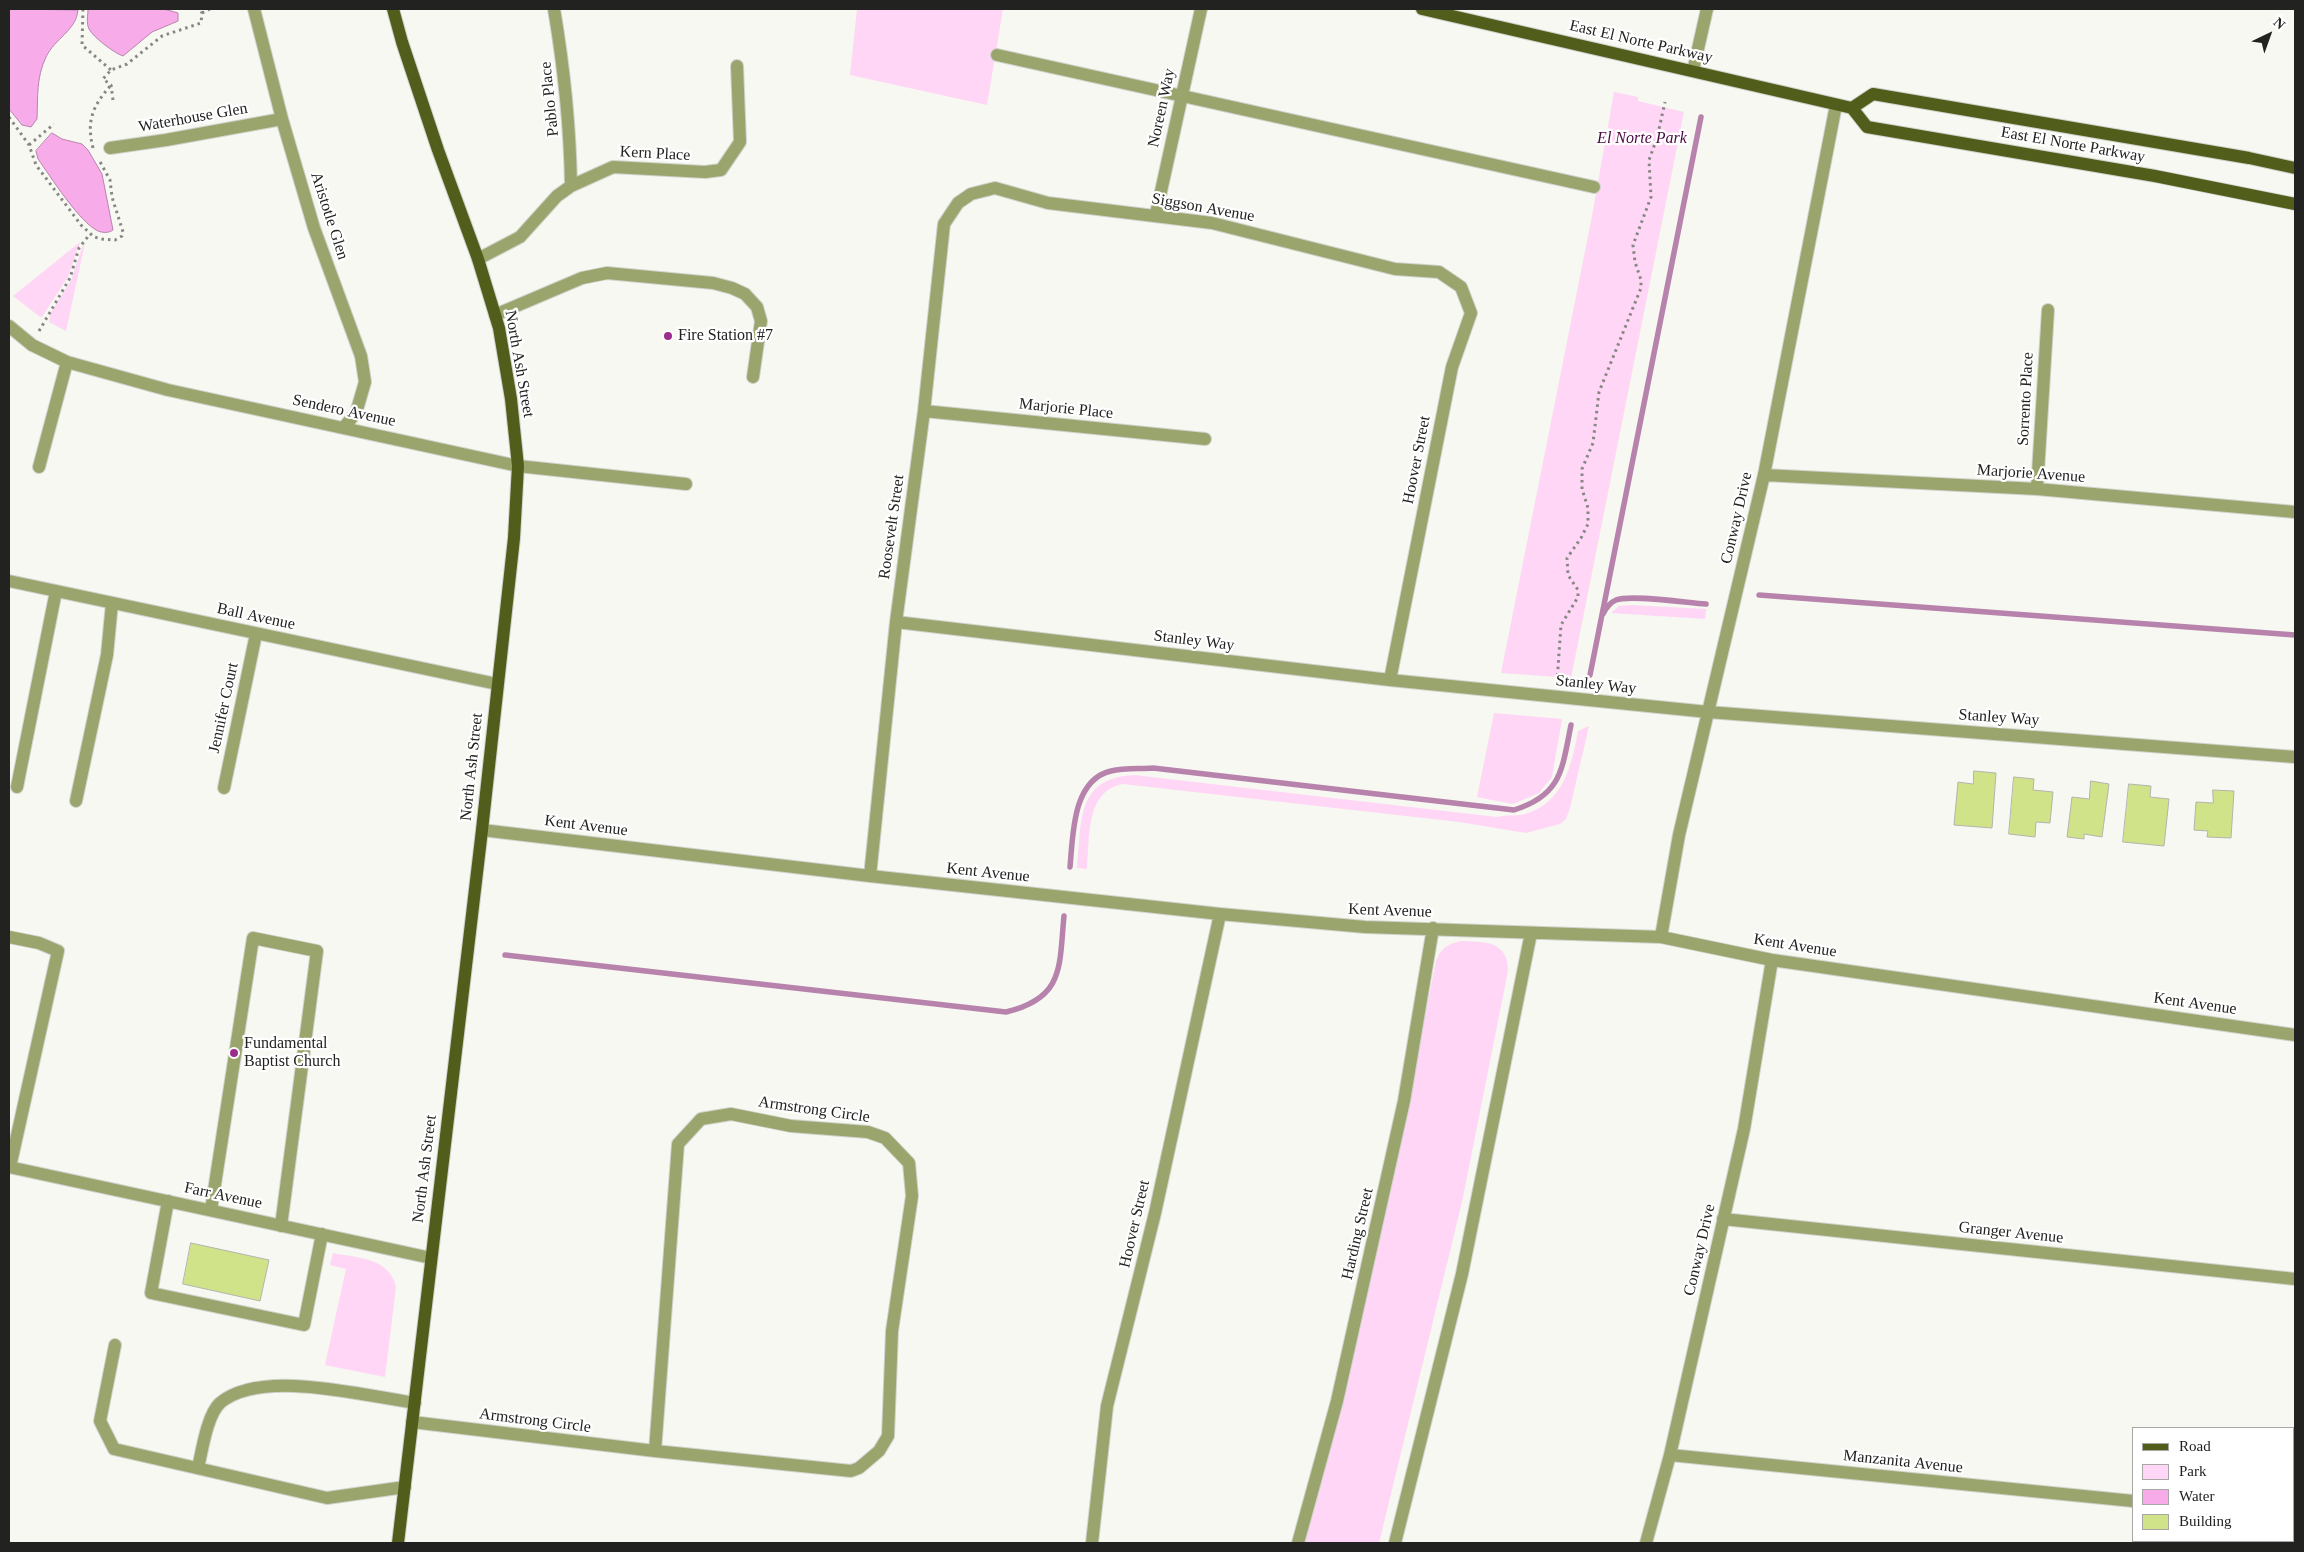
<!DOCTYPE html>
<style>
body{margin:0}
#map{position:relative;width:2304px;height:1552px;overflow:hidden;background:#f6f8f1;font-family:Georgia,serif}
canvas{display:block}
.frame{position:absolute;inset:0;border:10px solid #222321;pointer-events:none}
.legend{position:absolute;left:2132px;top:1427px;width:162px;height:115px;box-sizing:border-box;background:#fff;border:1px solid #a7a7a6;margin:0;padding:6px 9px;list-style:none;font-size:15px;color:#222321}
.legend li{display:flex;align-items:center;gap:10px;height:25px}
.legend b{width:25px;border:1px solid #a7a7a6}
.north{position:absolute;left:2244px;top:10px;width:50px;height:50px;-webkit-text-stroke:4px #fff;paint-order:stroke;rotate:42deg;font-size:14px;font-weight:700;line-height:20px;text-align:center;color:#222321}
.north::after{content:'';display:block;margin:auto;width:18px;height:22px;background:#222321;clip-path:polygon(50% 0,100% 100%,50% 72%,0 100%)}
</style>
<div id="map">
<canvas width="2304" height="1552"></canvas>
<div class="frame"></div>
<ul class="legend">
<li><b style="height:6px;background:#515d1b"></b>Road</li>
<li><b style="height:14px;background:#ffd6f6"></b>Park</li>
<li><b style="height:14px;background:#f7ace9"></b>Water</li>
<li><b style="height:14px;background:#d0e388"></b>Building</li>
</ul>
<div class="north">N</div>
</div>
<script>
const c = document.querySelector('canvas').getContext('2d');
c.lineJoin = 'round';
function fill(path, color) { c.fillStyle = color; c.fill(path, 'evenodd'); }
function strokePath(path, color, width, dash) { c.strokeStyle = color; c.lineWidth = width; c.lineCap = dash ? 'butt' : 'round'; c.setLineDash(dash || []); c.stroke(path); }
function drawText(font, color, halo, rows, align = 'center') {
  c.font = font + ' Georgia,serif'; c.lineWidth = 4.5; c.setLineDash([]); c.textBaseline = 'middle'; c.strokeStyle = halo; c.fillStyle = color; for (const [text, x, y, turn = 0] of rows) {
    c.save(); c.translate(x, y); c.rotate((+turn || 0) * Math.PI / 180); c.textAlign = isNaN(turn) ? turn : align; if (halo) c.strokeText(text, 0, 0); c.fillText(text, 0, 0); c.restore();
  }
}
fill(new Path2D(`
 M857 9H1003L987 105 850 75Z
 M1614 92 1638 97V101L1684 112 1571 678 1501 673 1592 216Z
 M80 242 68 277 42 317H40L13 296Z
 M83 245 84 248 66 331 49 322 50 314 71 280Z
 M1630 605 1706 609 1705 619 1611 613 1619 606Z
 M1494 713 1562 719 1552 777 1539 793 1513 804 1477 797Z
 M1589 726 1570 808 1566 819 1560 824 1526 833 1459 822 1123 784C1085 791 1090 838 1087 869L1077 868C1082 823 1075 778 1134 775L1497 817C1507 814 1518 817 1528 813 1564 801 1572 764 1578 731Z
 M1461 941C1484 942 1508 940 1508 971L1462 1202 1379 1543H1305L1390 1192 1436 961C1441 948 1448 944 1461 941Z
 M333 1253C358 1258 390 1258 396 1287L385 1377 325 1365 346 1269 330 1265Z`), '#ffd6f6');
const water = new Path2D(`
 M9 9 78 10C76 31 55 38 46 57 36 78 38 97 37 119L31 127 22 125 9 109Z
 M88 9H164L178 13V21L152 32 123 56C114 53 93 37 89 29 86 23 88 15 88 9Z
 M52 133 62 139 82 144 88 150 102 174 113 230C109 233 103 233 98 231 80 223 50 176 38 159L36 151Z`);
fill(water, '#f7ace9');
strokePath(water, '#b783ad', 1);
strokePath(new Path2D(`
 M1759 595 2295 635
 M1603 614C1606 608 1609 603 1616 600 1630 594 1688 603 1706 604
 M1590 675 1701 117
 M1070 867C1073 836 1072 780 1111 771 1124 768 1139 769 1153 768L1514 810C1562 795 1562 769 1571 725
 M505 955 1006 1012C1065 998 1059 966 1064 916`), '#b783ad', 5.5);
const building = new Path2D(`
 M1974 771 1996 773 1992 828 1954 825 1958 782 1973 784Z
 M2014 777 2034 779 2033 790 2053 792 2050 823 2036 822 2035 837 2009 834Z
 M2091 781 2109 784 2102 837 2084 834V839L2067 837 2072 797 2089 799Z
 M2129 784 2151 786 2150 797 2169 799 2164 846 2123 842Z
 M2213 790 2234 791 2231 838 2207 837 2208 831 2194 830 2196 802 2213 803Z
 M191 1243 269 1260 260 1301 183 1284Z`);
fill(building, '#d0e388');
strokePath(building, '#b3b4ae', 1);
const minor = new Path2D(`
 M254 9 282 119 314 228 361 356 365 382 356 413 344 427
 M554 9C564 68 570 126 571 186
 M997 55 1594 187
 M1693 71 1707 9
 M110 148 166 140 282 119
 M1156 214 1201 9
 M478 259 520 237 557 196 571 186 613 167 705 172 721 170 740 142 737 66
 M495 315 582 278 607 273 713 283 732 288 745 294 757 307 761 321 753 377
 M9 326 32 345 67 362 168 390 518 466 686 484
 M924 411 1205 439
 M39 467 67 362
 M1764 475 2037 489 2295 512
 M2037 489 2048 310
 M9 581 497 684
 M896 622 1390 680 1708 712 2295 757
 M17 787 56 591
 M224 788 256 634
 M76 801 107 655 112 603
 M482 830 870 876 1220 914 1365 927 1661 937 1772 960 2295 1035
 M870 876 896 622 924 411 944 224 958 203 971 194 995 188 1048 203 1212 223 1395 269 1439 272 1461 287 1471 313 1452 367 1390 680
 M9 937 39 943 58 951 10 1167
 M1661 937 1679 835 1764 475 1836 105
 M9 1167 431 1258
 M168 1201 151 1293 304 1325 322 1234
 M211 1210 253 938 317 951 281 1226
 M1723 1219 2295 1279
 M115 1345 100 1421 114 1449 327 1498 405 1487
 M412 1422 655 1451 851 1471 859 1468 879 1451 888 1436 892 1331 912 1196 909 1163 885 1138 868 1132 791 1126 731 1114 701 1119 678 1144 655 1451
 M1670 1455 2133 1501
 M198 1468C202 1451 207 1415 220 1403 261 1368 365 1396 415 1403
 M2269 1541 2271 1543
 M1092 1543 1107 1406 1155 1213 1220 914
 M1298 1543 1337 1401 1404 1101 1433 928
 M1395 1543 1462 1274 1531 933
 M1646 1543 1670 1455 1744 1129 1772 960`);
const major = new Path2D(`
 M393 9 402 42 438 150 478 259 499 328 511 399 518 466 514 538 482 830 398 1543
 M1422 9 1852 108 1867 127 2155 176 2295 204
 M1852 108 1873 94 2249 158 2295 168`);
strokePath(minor, '#d0d2cc', 14);
strokePath(major, '#d0d2cc', 14);
strokePath(new Path2D(`
 M83 9 82 45 111 70
 M202 13 210 9
 M113 100 111 85 103 79 111 70 127 64 162 36 201 23 202 13 200 9
 M9 117 29 145 36 165 81 225 94 237 102 239 115 240 122 236 123 232 112 197 110 180 99 160
 M29 145 54 124
 M93 148C86 120 93 106 111 85
 M39 331 70 278 79 248 90 234
 M1557 682 1561 625 1578 597V590L1568 575 1567 558 1581 538 1588 524V508L1582 489V469L1593 443 1599 392 1641 288V280L1635 262 1633 245 1651 197 1649 160 1657 138 1665 102`), '#868783', 3, [2.5, 4]);
strokePath(minor, '#99a56c', 12);
strokePath(major, '#515d1b', 12);
for (const [x, y, r, color] of [
 [668,336,5,"#9b2d8d"],
 [234,1053,5,"#9b2d8d"]
]) { const dot = new Path2D(); dot.arc(x, y, r, 0, 2 * Math.PI); c.fillStyle = color; c.fill(dot); strokePath(dot, '#fff', 2); }
drawText('16px', '#222321', '#fff', [
 ["East El Norte Parkway",1641,42,13],
 ["Pablo Place",550,99,-96],
 ["Noreen Way",1162,108,-78],
 ["Waterhouse Glen",193,118,-10],
 ["East El Norte Parkway",2073,145,10],
 ["Kern Place",655,154,3],
 ["Siggson Avenue",1203,208,10],
 ["Aristotle Glen",329,216,72],
 ["North Ash Street",519,364,80],
 ["Sorrento Place",2026,399,-87],
 ["Marjorie Place",1066,409,6],
 ["Sendero Avenue",344,411,12],
 ["Hoover Street",1417,460,-79],
 ["Marjorie Avenue",2031,474,4],
 ["Conway Drive",1737,518,-77],
 ["Roosevelt Street",892,527,-82],
 ["Ball Avenue",256,617,12],
 ["Stanley Way",1194,641,7],
 ["Stanley Way",1596,685,6],
 ["Jennifer Court",224,708,-78],
 ["Stanley Way",1999,718,4],
 ["North Ash Street",472,767,-84],
 ["Kent Avenue",586,826,7],
 ["Kent Avenue",988,873,6],
 ["Kent Avenue",1390,911,2],
 ["Kent Avenue",1795,946,9],
 ["Kent Avenue",2195,1004,8],
 ["Armstrong Circle",814,1110,8],
 ["North Ash Street",425,1169,-83],
 ["Farr Avenue",223,1196,12],
 ["Hoover Street",1135,1224,-77],
 ["Granger Avenue",2011,1233,6],
 ["Harding Street",1358,1234,-77],
 ["Conway Drive",1700,1250,-77],
 ["Armstrong Circle",535,1421,7],
 ["Manzanita Avenue",1903,1462,6]
]);
drawText('italic 16px', '#490842', '#fff', [
 ["El Norte Park",1642,139]
]);
drawText('16px', '#222321', '#fff', [
 ["Fire Station #7",678,336],
 ["Fundamental",244,1044],
 ["Baptist Church",244,1062]
], 'left');
</script>
